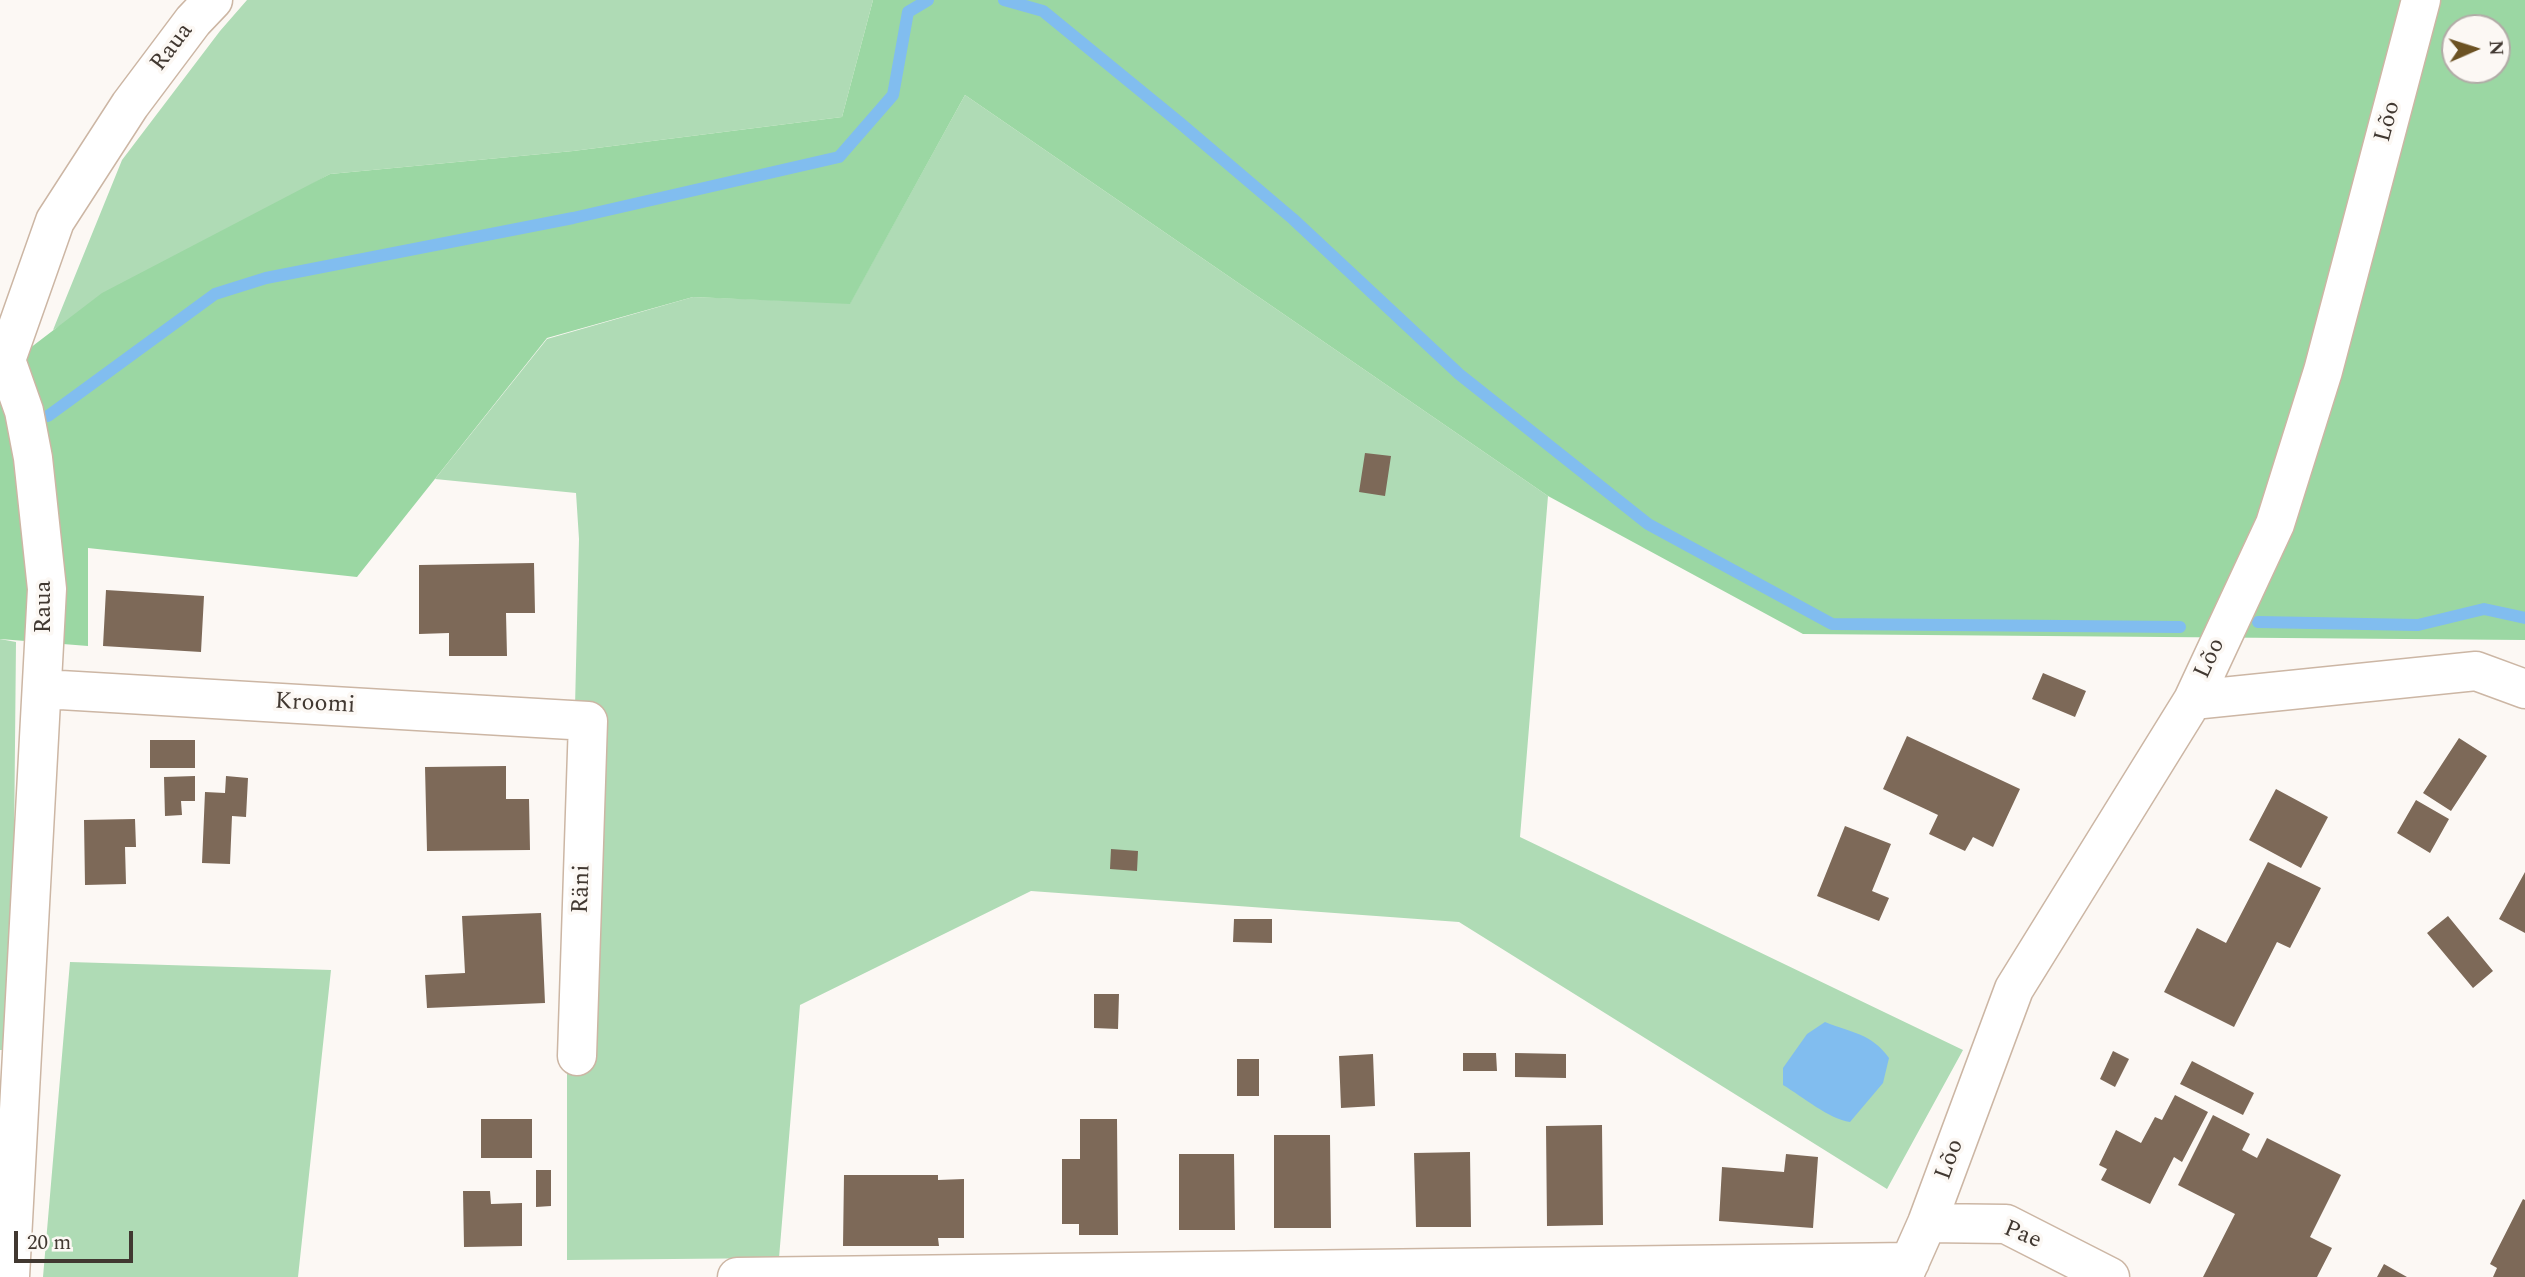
<!DOCTYPE html>
<meta charset="utf-8">
<style>
body{margin:0}
#map{position:relative;width:2525px;height:1277px;overflow:hidden;background:#fcf8f4;font-family:Spectral,serif}
canvas{display:block}
.north{position:absolute;left:2441px;top:14px;width:70px;height:70px;box-sizing:border-box;background:#fcf8f4;border:2px solid #b1aba6;border-radius:50%;rotate:87deg;font-size:19px;font-weight:700;line-height:28px;text-align:center;color:#413831}
.north::after{content:'';display:block;margin:auto;width:24px;height:32px;background:#6c5223;clip-path:polygon(50% 0,100% 100%,50% 72%,0 100%)}
.scale{position:absolute;left:14px;top:1231px;width:119px;height:32px;box-sizing:border-box;border:4px solid #413831;border-top:0;padding-left:9px;font-size:21px;line-height:24px;white-space:nowrap;color:#413831;-webkit-text-stroke:5px #fcf8f4;paint-order:stroke}
</style>
<div id="map">
<canvas width="2525" height="1277"></canvas>
<div class="north">N</div>
<div class="scale">20 m</div>
</div>
<script>
const c = document.querySelector('canvas').getContext('2d');
c.lineJoin = 'round';
function fill(path, color) { c.fillStyle = color; c.fill(path, 'evenodd'); }
function strokePath(path, color, width, dash) { c.strokeStyle = color; c.lineWidth = width; c.lineCap = dash ? 'butt' : 'round'; c.setLineDash(dash || []); c.stroke(path); }
function drawText(font, color, halo, rows, align = 'center') {
  c.font = font + ' Spectral,serif'; c.lineWidth = 7; c.setLineDash([]); c.textBaseline = 'middle'; c.strokeStyle = halo; c.fillStyle = color; for (const [text, x, y, turn = 0] of rows) {
    c.save(); c.translate(x, y); c.rotate((+turn || 0) * Math.PI / 180); c.textAlign = isNaN(turn) ? turn : align; if (halo) c.strokeText(text, 0, 0); c.fillText(text, 0, 0); c.restore();
  }
}
fill(new Path2D(`
 M247 0H873L842 117 573 151 330 174 53 330 122 160 220 31Z
 M965 95 1548 496 1520 837 1963 1050 1887 1189 1459 922 1031 891 800 1005 779 1258 567 1260V1043L579 539 576 493 435 479 547 339 693 297 850 303Z
 M0 639 16 642 12 1050H0Z
 M70 962 331 970 298 1277H43Z`), '#afdbb5');
fill(new Path2D(`
 M873 0H2525V640L1803 634 1548 496 965 95 850 304 693 297 547 338 357 577 88 548V646L0 639V371L102 293 330 174 573 151 842 117ZM2455 28H2497V70H2455Z`), '#9bd7a3');
fill(new Path2D(`
 M1825 1022C1852 1033 1871 1033 1889 1058L1883 1083 1850 1122C1829 1119 1803 1097 1783 1085V1068L1807 1034Z`), '#81bdef');
strokePath(new Path2D(`
 M1004 0 1043 11 1180 123 1293 219 1459 374 1648 524 1832 624 2180 627
 M48 416 215 294 266 278 573 218 839 157 893 95 908 12 928 0
 M2258 622 2418 625 2484 609 2525 618`), '#81bdef', 12);
fill(new Path2D(`
 M1365 453 1391 456 1385 496 1359 492Z
 M534 563 535 613H506L507 656H449V633L419 634V565Z
 M106 590 204 596 201 652 103 646Z
 M2043 673 2086 691 2075 717 2032 699Z
 M1907 736 2020 789 1993 847 1973 837 1965 851 1929 834 1938 815 1883 789Z
 M2459 738 2487 756 2451 811 2423 793Z
 M150 740H195V768H150Z
 M506 766V799H529L530 850 427 851 425 767Z
 M195 776V801H181L182 815 165 816 164 777Z
 M226 776 248 778 246 817 232 816 230 864 202 863 205 792 225 793Z
 M2276 789 2328 817 2301 868 2249 840Z
 M2416 800 2449 819 2430 853 2397 833Z
 M135 819 136 847H125L126 884 85 885 84 820Z
 M1845 826 1891 844 1872 891 1889 898 1879 921 1817 896Z
 M1111 849 1138 851 1137 871 1110 869Z
 M2268 862 2321 888 2290 948 2277 942 2234 1027 2164 992 2197 928 2226 943Z
 M2525 872V933L2499 919Z
 M541 913 545 1003 427 1008 425 975 465 973 462 916Z
 M2448 916 2493 971 2473 988 2427 933Z
 M1234 919H1272V943L1233 942Z
 M1094 994H1119L1118 1029 1094 1028Z
 M2113 1051 2129 1059 2115 1087 2100 1079Z
 M1463 1053H1496L1497 1071H1463Z
 M1515 1053 1566 1054V1078L1515 1077Z
 M1373 1054 1375 1106 1341 1108 1339 1056Z
 M1237 1059H1259V1096H1237Z
 M2192 1061 2254 1093 2243 1115 2180 1084Z
 M2175 1095 2208 1112 2182 1162 2174 1157 2150 1204 2101 1180 2107 1169 2099 1165 2116 1130 2141 1143 2155 1117 2162 1120Z
 M2213 1115 2250 1134 2242 1150 2257 1158 2267 1138 2341 1175 2310 1237 2332 1248 2317 1277H2203L2235 1214 2178 1185Z
 M481 1119H532V1158H481Z
 M1080 1119H1117L1118 1235H1079V1224H1062V1159H1080Z
 M1602 1125 1603 1225 1547 1226 1546 1126Z
 M1274 1135H1330L1331 1228H1274Z
 M1470 1152 1471 1227H1416L1414 1153Z
 M1179 1154H1234L1235 1230H1179Z
 M1786 1154 1818 1157 1813 1228 1719 1221 1722 1167 1784 1172Z
 M536 1170H551V1206L536 1207Z
 M844 1175H938V1180L964 1179V1238H938L939 1246H843Z
 M463 1191H490L491 1204 522 1203V1246L464 1247Z
 M2523 1199 2525 1200V1277H2493L2497 1268 2490 1264Z
 M2384 1264 2407 1277H2377Z`), '#7d6958');
const minor = new Path2D(`
 M43 689 588 721 577 1056
 M2193 700 2476 671 2525 689
 M1927 1223 2006 1224 2110 1277
 M10 1277 47 589 33 458 24 411 6 360 55 221 130 105 193 21 213 0
 M737 1277 1910 1262
 M1903 1277 1927 1223 2014 989 2193 700 2275 524 2323 371 2421 0`);
strokePath(minor, '#ccb6a4', 41);
strokePath(minor, '#fff', 38);
drawText('24px', '#413831', '#fcf8f4', [
 ["Raua",173,48,-53],
 ["Lõo",2389,122,-75],
 ["Raua",45,607,-90],
 ["Lõo",2211,659,-65],
 ["Kroomi",315,705,3],
 ["Räni",583,889,-88],
 ["Lõo",1951,1160,-70],
 ["Pae",2022,1236,22]
]);
</script>
